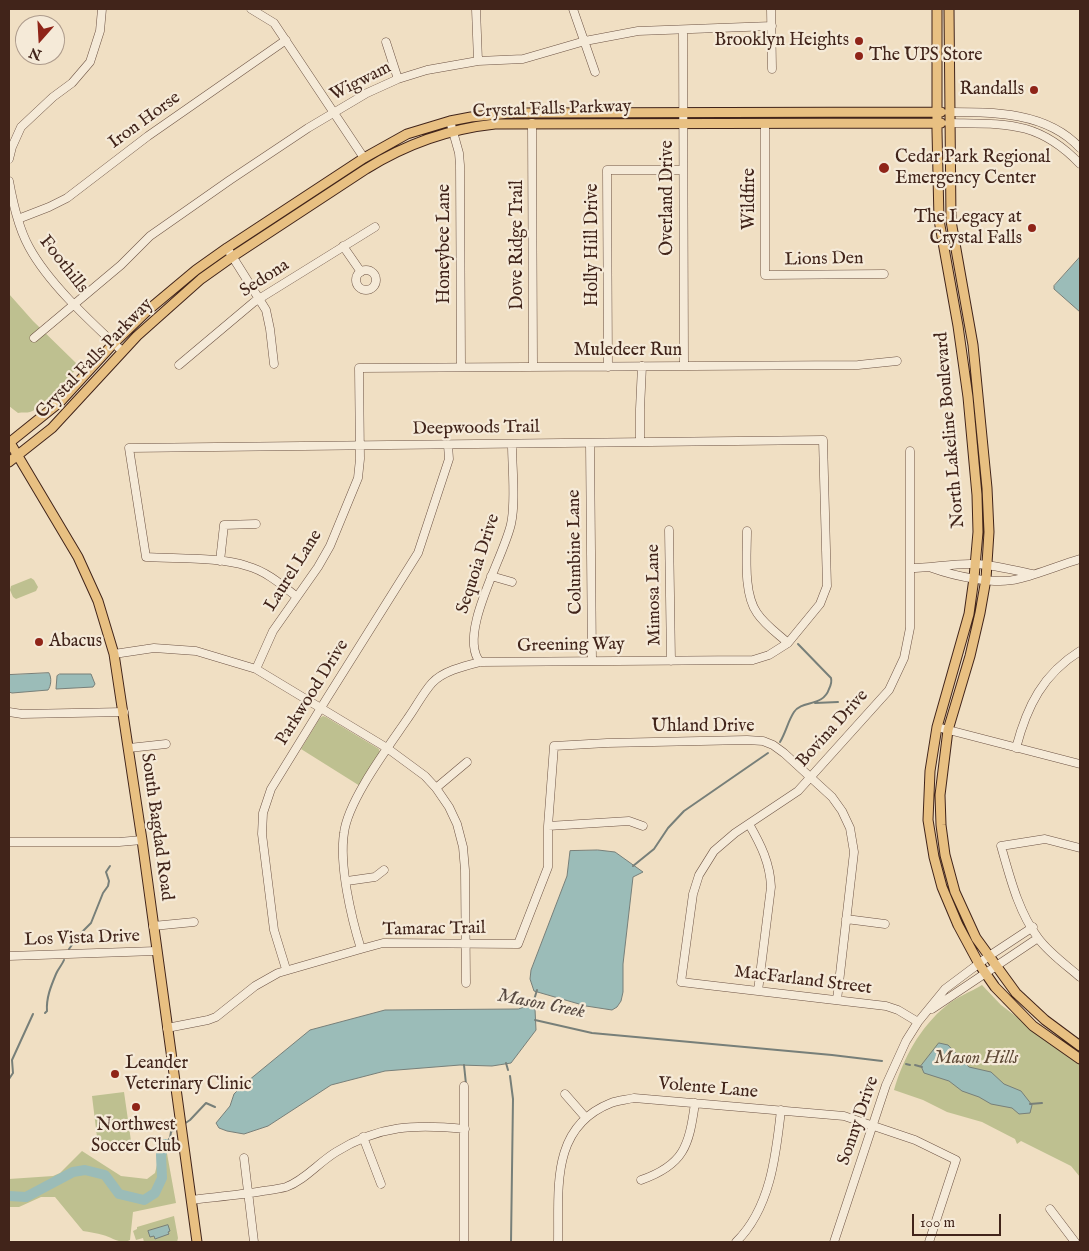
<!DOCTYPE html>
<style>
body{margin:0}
#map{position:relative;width:1089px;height:1251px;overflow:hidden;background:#f0dfc3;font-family:"IM FELL English",serif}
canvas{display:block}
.frame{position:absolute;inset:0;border:10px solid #41241a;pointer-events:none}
.north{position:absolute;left:15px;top:15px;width:50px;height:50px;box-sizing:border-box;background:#f5ead8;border:1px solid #ad9b8c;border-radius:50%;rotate:199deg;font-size:14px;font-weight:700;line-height:20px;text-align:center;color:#41241a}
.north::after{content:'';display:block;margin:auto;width:18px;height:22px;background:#8f2418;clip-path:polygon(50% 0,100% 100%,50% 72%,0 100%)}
.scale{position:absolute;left:912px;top:1214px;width:89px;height:22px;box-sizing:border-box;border:2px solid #41241a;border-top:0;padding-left:6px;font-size:15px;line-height:18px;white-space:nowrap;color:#41241a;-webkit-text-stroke:4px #f5ead8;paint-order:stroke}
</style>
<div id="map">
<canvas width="1089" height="1251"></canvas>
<div class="frame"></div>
<div class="north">N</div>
<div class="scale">100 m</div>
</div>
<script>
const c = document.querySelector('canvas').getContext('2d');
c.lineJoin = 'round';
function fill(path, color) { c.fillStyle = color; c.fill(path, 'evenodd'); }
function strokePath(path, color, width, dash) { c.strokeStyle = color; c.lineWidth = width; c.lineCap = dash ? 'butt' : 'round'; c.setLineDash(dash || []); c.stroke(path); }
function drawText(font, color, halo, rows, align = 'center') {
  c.font = font + ' "IM FELL English",serif'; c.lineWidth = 4.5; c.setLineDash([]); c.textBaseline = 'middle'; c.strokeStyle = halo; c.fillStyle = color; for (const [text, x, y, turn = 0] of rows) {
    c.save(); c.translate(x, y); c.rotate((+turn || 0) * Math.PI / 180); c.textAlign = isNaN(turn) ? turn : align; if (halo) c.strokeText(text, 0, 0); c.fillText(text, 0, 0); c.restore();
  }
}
fill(new Path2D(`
 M9 294 33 321 76 363V369C66 381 46 406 30 412 27 413 22 412 18 413L9 406Z
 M31 578 34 580 38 587 36 591 16 599 13 597 10 590 11 586Z
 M323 716 326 717 379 749 380 753 360 786 301 749 320 718Z
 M982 985 1001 1005 1080 1065V1177L1071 1166 1021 1141 1017 1144 1015 1139 982 1122 947 1112 923 1100 894 1090C903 1059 920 1027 946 1006 956 997 971 992 982 985Z
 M124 1092 131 1141 98 1145 92 1096Z
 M162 1144 166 1148 176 1203 133 1212 130 1240C120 1245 112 1237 103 1235 97 1233 89 1232 83 1231L55 1197H41L19 1207H9V1179L53 1176 60 1173 82 1151 121 1176 147 1179 155 1173Z
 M174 1216 178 1238 177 1242H144L143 1238 136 1240 133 1231 137 1229V1227Z`), '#bec090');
const water = new Path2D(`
 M1080 257V312L1054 289V286Z
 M49 673C52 678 51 686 48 690L12 693 9 692V675Z
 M60 674H91L95 684 93 687 56 689 57 676Z
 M598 850 615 852 643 872 633 877 623 964V992L621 1001 617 1007 612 1010 586 1006 534 991 530 979 531 970 567 876 570 851Z
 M528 1006 535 1009 536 1030 511 1063 492 1066 460 1065 385 1071 331 1085 268 1126 244 1134 227 1131 219 1128 216 1123 230 1106 234 1094 243 1085 310 1030 385 1010 518 1009Z
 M939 1043 948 1045 969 1067 991 1072 1004 1084 1021 1091 1032 1105 1030 1113 1019 1114 1012 1108 991 1104 979 1097 962 1091 949 1081 924 1073 921 1066Z
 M168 1225 170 1231 168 1232 169 1234 155 1239 154 1236 150 1237 148 1231Z`);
fill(water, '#9bbcb8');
strokePath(water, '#777f79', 1);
strokePath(new Path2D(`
 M815 703 838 702
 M780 742C786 732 788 721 794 712 802 700 823 707 829 689 831 685 832 682 831 678L798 644
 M633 866 654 849 668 828 684 811 768 753
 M69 949 80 934 91 923 103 893 108 886 109 881 106 872 110 866
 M534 1000 537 990
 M45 1013 47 1011C46 998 51 986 56 974 58 969 62 965 64 960
 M535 1020 592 1033 832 1055 882 1061
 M506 1063 508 1070
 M906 1064 910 1065
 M464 1065 466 1084
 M915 1065 922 1067
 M510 1076 513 1099 511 1242
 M9 1079 13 1073 12 1060 33 1014
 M1030 1104 1042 1103
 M184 1124 190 1120 206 1103 215 1107
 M165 1144 170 1138 171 1132 178 1128`), '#777f79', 2);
strokePath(new Path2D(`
 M9 1196 26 1197 73 1172 85 1170 105 1175 119 1194 144 1200 155 1193 162 1178 161 1155 165 1144`), '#9bbcb8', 10);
const minor = new Path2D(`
 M251 9 274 23 364 158
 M476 9 478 61
 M573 9 595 72
 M771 9 772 69
 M683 30 684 366
 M386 42 398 79
 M949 112C994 112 1047 112 1080 148
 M450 121 459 153 460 165 461 367
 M532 123 533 367
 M765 123V275L884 274
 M949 123C1005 124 1038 120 1080 164
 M9 159 12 147 21 127 53 97 72 83 90 62 100 31 102 9
 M9 181C13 203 18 227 29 247 49 284 91 322 122 351
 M18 219 49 207 67 198 148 136 286 40
 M343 246 361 272
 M227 248 266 310 270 329 274 364
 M356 280a10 10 0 1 1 20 0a10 10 0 1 1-20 0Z
 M34 338 121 265 150 236 230 180 308 128 367 93 398 79 427 70 478 61 523 59 585 41 638 31 772 26
 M179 365 254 302 375 227
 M608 367 607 170H683
 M640 442V409L642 366
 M590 443 592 661
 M910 451V628L904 658 889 690 798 791 735 833 714 851 699 875 693 894 681 982 886 1006 898 1010 918 1022
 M669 530 671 661
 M747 531C747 554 743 593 757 613 765 625 777 633 788 643
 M220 561 224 525 256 524
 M910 568C932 568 953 563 975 564 994 565 1014 570 1032 574
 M932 568C954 576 995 585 1018 579 1038 574 1060 565 1080 559
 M491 576 512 582
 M297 597C282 585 266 571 247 566 220 557 175 559 146 557L129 448 823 440 827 586 820 604 788 643 769 655 753 660 480 662C464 666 443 671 432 683 423 693 416 707 408 718 389 746 348 800 344 833 339 865 351 917 361 949
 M114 654 154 648 196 651 256 669 387 748 425 776 436 788 449 807 457 824 463 847 465 870 466 983
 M480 662C457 634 504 557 511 524 516 501 512 468 512 444
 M256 669 273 631 318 567 330 546 358 478 360 459 359 368 858 365 897 361
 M9 712 22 714 124 712
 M937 727 1080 764
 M129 748 166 744
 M1016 748C1027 706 1043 674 1080 651
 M436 788 467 762
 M749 824C761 845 770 863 771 887L758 991
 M548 826 629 821 643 826
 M9 842H119L142 840
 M1080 848 1045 839 1001 846C1010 877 1018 911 1038 938 1049 953 1066 965 1080 977
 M347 881 375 877 384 870
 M846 919 885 924
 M153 926 194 922
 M9 956 156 951
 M286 969 274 930 262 834 263 813 271 789 327 698 418 553 449 459 448 445
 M932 1009 1038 938
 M167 1028 208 1020 216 1017 255 986 278 973 361 949 383 943 518 944 548 867V826L554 746 607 743 747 740 763 741 773 745 784 753 832 797 842 811 850 828 854 852 837 1000
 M565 1094 586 1118
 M363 1137 381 1184
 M244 1158 254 1242
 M641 1180C684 1165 689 1146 695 1103
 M191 1200C215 1197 239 1195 263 1191 270 1190 279 1189 286 1187 305 1180 318 1163 336 1152 379 1125 415 1124 465 1129
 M1050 1209 1075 1242
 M464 1242V1086
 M558 1242C559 1189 550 1127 611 1103 618 1100 626 1100 634 1098L844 1116 915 1140 956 1160 929 1242
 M736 1242C770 1209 776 1156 781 1110
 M834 1242 886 1085 906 1041 918 1022 945 989 989 956 1033 927`);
const major = new Path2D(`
 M937 9V131L939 220 958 326 968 397 977 495 978 532 974 578 969 614 937 727 930 771 928 820 934 857 942 887 958 925 979 964 995 987 1033 1026 1080 1059
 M949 9 951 221 973 345 987 488 989 532 986 579 980 613 970 656 948 730 940 795 941 825 945 855 955 892 976 938 1016 993 1045 1020 1080 1046
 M9 441 78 557 98 601 114 654 142 840 197 1242
 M9 443 60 402 114 343 147 311 196 270 227 248 364 158 407 134 450 121 471 117 510 113 941 112
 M9 462 52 428 137 336 201 279 232 257 366 169C406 144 448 129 495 124L941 123`);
strokePath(minor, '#6d5344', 9);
strokePath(major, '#41241a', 11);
strokePath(minor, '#f5ead8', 8);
strokePath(major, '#e8c082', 9);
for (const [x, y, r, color] of [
 [859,41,5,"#8f2418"],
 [859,56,5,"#8f2418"],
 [1034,90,5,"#8f2418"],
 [884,168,6,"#8f2418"],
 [1032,228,5,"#8f2418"],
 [39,642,5,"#8f2418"],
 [115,1074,5,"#8f2418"],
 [136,1107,5,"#8f2418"]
]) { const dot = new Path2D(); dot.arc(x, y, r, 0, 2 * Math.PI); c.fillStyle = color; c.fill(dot); strokePath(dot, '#f5ead8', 2); }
drawText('18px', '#41241a', '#f5ead8', [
 ["Brooklyn Heights",849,41,"right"],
 ["The UPS Store",869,56],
 ["Randalls",1024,90,"right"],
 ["Cedar Park Regional",895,158],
 ["Emergency Center",895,179],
 ["The Legacy at",1022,218,"right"],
 ["Crystal Falls",1022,239,"right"],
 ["Abacus",49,642],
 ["Leander",125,1064],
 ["Veterinary Clinic",125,1085],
 ["Northwest",136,1126,"center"],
 ["Soccer Club",136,1147,"center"]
], 'left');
drawText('18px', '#41241a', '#f5ead8', [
 ["Wigwam",361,82,-27],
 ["Crystal Falls Parkway",552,110,-2],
 ["Iron Horse",145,121,-36],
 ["Overland Drive",668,198,-90],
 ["Wildfire",750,199,-90],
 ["Honeybee Lane",445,244,-90],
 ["Dove Ridge Trail",518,245,-90],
 ["Holly Hill Drive",593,245,-90],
 ["Lions Den",824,260,-1],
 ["Foothills",63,265,52],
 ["Sedona",265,279,-33],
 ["Muledeer Run",628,351],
 ["Crystal Falls Parkway",95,359,-46],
 ["Deepwoods Trail",476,429,-1],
 ["North Lakeline Boulevard",951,430,-95],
 ["Columbine Lane",576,552,-91],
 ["Sequoia Drive",479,564,-72],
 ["Laurel Lane",294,571,-58],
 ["Mimosa Lane",655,595,-91],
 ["Greening Way",571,646,-1],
 ["Parkwood Drive",313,693,-58],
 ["Uhland Drive",703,727],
 ["Bovina Drive",833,729,-48],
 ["South Bagdad Road",156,827,82],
 ["Tamarac Trail",434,930,-1],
 ["Los Vista Drive",82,939,-2],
 ["MacFarland Street",803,981,7],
 ["Volente Lane",708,1089,5],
 ["Sonny Drive",859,1121,-71]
]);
drawText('italic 18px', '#604b38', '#f5ead8', [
 ["Mason Hills",976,1059]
]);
drawText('italic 19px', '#584a42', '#f5ead8', [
 ["Mason Creek",541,1005,11]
]);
</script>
